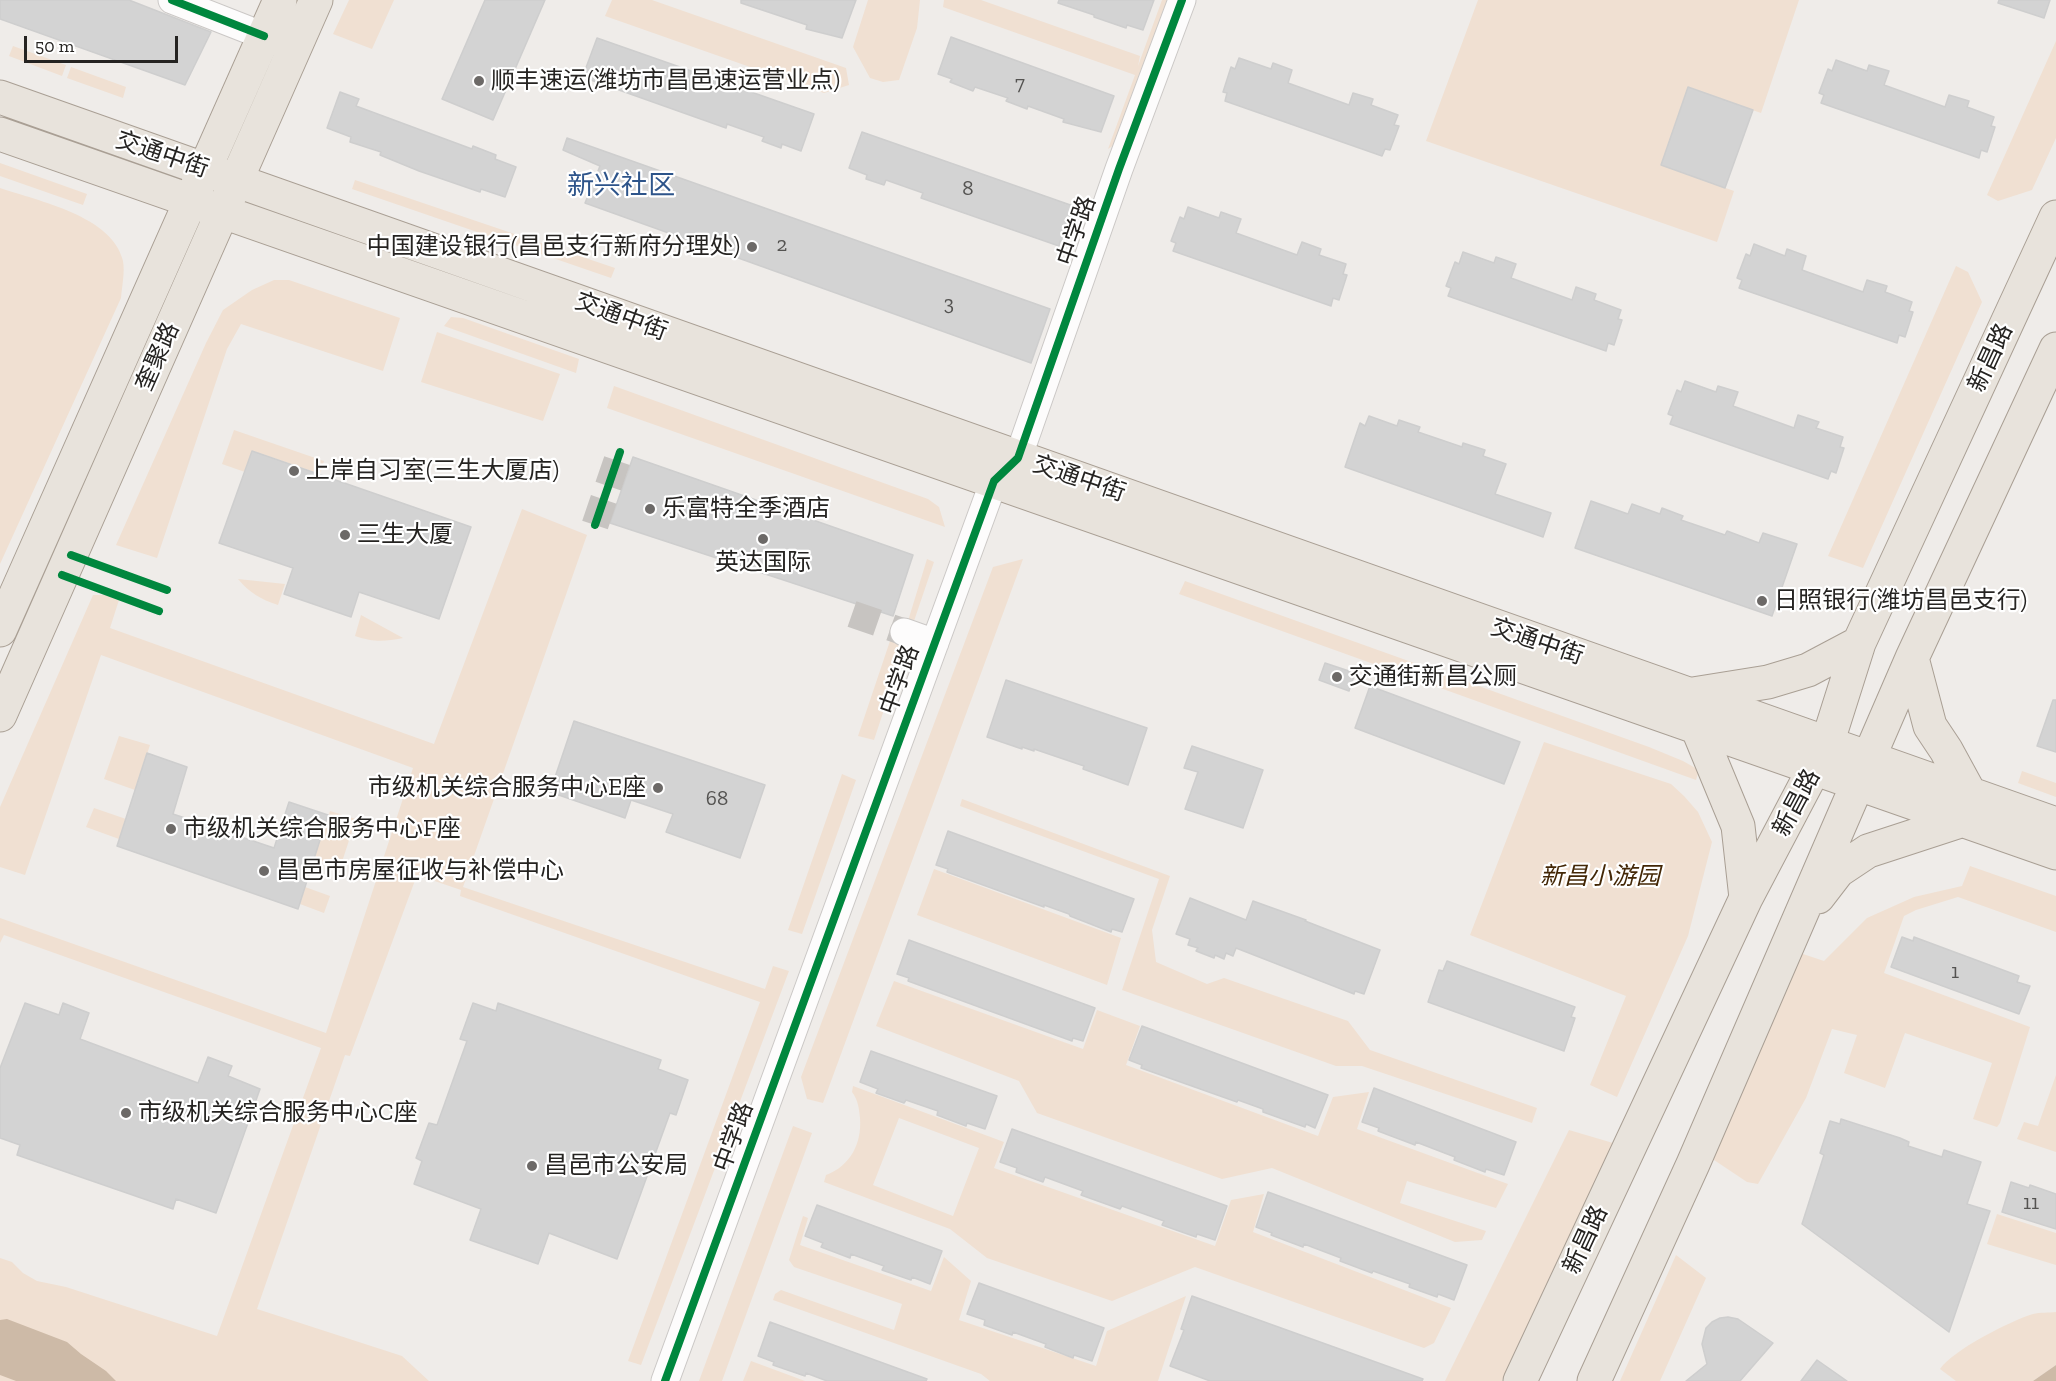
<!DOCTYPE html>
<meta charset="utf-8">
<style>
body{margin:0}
#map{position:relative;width:2056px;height:1381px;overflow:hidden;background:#efece9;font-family:"Zilla Slab",serif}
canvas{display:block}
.scale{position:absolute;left:24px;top:36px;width:154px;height:27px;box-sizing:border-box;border:3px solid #252321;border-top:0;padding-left:8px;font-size:18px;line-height:21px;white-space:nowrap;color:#252321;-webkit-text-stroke:4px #fff;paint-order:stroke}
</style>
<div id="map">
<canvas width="2056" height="1381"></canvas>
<div class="scale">50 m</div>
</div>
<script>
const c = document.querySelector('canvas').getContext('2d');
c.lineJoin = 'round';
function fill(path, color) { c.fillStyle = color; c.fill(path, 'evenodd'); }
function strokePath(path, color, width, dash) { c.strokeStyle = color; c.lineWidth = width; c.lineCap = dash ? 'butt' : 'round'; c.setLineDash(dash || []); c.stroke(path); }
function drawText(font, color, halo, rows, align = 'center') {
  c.font = font + ' "Zilla Slab","Noto Sans SC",serif'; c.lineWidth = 4.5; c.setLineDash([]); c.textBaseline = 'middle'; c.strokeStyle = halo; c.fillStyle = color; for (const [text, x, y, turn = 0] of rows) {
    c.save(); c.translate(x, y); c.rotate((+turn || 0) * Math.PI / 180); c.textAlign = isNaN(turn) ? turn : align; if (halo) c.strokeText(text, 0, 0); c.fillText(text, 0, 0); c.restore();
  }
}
fill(new Path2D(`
 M349 0H394L372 49 333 34Z
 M612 0H652L846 68 849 85 824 93 605 16Z
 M868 0H920L917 28 899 80 883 82 870 78 853 47Z
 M944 0H981L1140 56 1138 66 1162 0H1172L1120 141 1108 149 1135 75 943 7Z
 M1478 0H1799L1761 113 1688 88 1661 165 1734 191 1717 242 1426 141Z
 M2056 41V138L2032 190 1998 201 1987 195Z
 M13 46 66 65 62 76 9 56Z
 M71 67 126 87 123 98 67 78Z
 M0 163 87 194 83 205 0 176Z
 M355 180 615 268 611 278 352 189Z
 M0 188C38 201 113 216 123 261 125 272 122 286 121 298L0 564Z
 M1956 266 1968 272 1982 302 1863 568 1828 556Z
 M274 280H289L400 318 383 371 241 324 227 349 157 558 116 545 206 343 223 310 252 290Z
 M451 317 463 318 579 359 576 373 444 326Z
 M437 332 560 374 543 421 421 382Z
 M614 386 928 499 939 507 945 527 607 408Z
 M234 430 324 461 320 474 253 451 245 472 222 464Z
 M522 509 587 535 463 887 765 989 773 966 789 971 641 1365 628 1361 760 1002 460 896 461 890 417 875 350 1056 345 1055 257 1309 402 1356 429 1381H0V1258L12 1262 23 1273 37 1281 66 1287 217 1336 321 1048 4 935 0 943V918L326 1033 413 768 101 655 25 875 0 867V807L93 595H105L119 600 110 628 434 744Z
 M927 559 934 562 913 624 908 621Z
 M1023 559 823 1103 807 1099 801 1077 993 567Z
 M238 579 285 584 278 605C260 599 250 593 238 579Z
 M1185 581 1649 747 1683 761 1699 770 1696 780 1179 594Z
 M361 615 403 638C383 642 374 642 355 636Z
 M891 638 906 643 874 740 858 736Z
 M119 736 150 745 135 790 104 779Z
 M1544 742 1671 784 1684 796 1698 812 1712 842 1688 936 1617 1097 1590 1085 1626 996 1470 935Z
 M2022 771 2056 783V797L2018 783Z
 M842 774 856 780 802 934 788 930Z
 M962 799 1170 876 1152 930 1156 962 1207 984 1224 978 1348 1021 1370 1050 1537 1108 1532 1123 1362 1066H1336L1122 990 1159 879 960 806Z
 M94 808 126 819 119 839 86 827Z
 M330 811 356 819 340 868 314 858Z
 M1970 866 2056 896V932L1958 897 1916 910 1904 916 1884 973 2030 1027 2000 1123 1997 1127 1973 1119 1992 1063 1905 1033 1885 1088 1844 1073 1857 1035 1832 1029 1806 1098 1758 1184 1747 1182 1708 1156 1800 953 1824 961 1867 918 1914 897 1962 886Z
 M934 869 1121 938 1107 985 917 915Z
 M305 887 330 896 324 913 300 904Z
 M894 981 1083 1049 1097 1010 1140 1026 1126 1065 1318 1136 1333 1097 1369 1092 1357 1129 1508 1184 1496 1208 1407 1181 1400 1203 1486 1231 1482 1240 1455 1242 1272 1168 1222 1179 1037 1113 1019 1081 876 1026Z
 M2056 1075V1152L2017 1139 2024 1122 2038 1126Z
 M853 1086 1004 1142 994 1168 1215 1246 1231 1200 1264 1194 1253 1232 1451 1308 1434 1343 1424 1348 1195 1267 1112 1301 987 1258 950 1229 824 1182 826 1175C850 1166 862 1144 860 1118 859 1108 858 1100 852 1092ZM899 1118 979 1148 953 1216 873 1185Z
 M793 1126 812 1133 722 1381H699Z
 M1569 1130 1613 1143 1502 1381H1445Z
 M1997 1214 2056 1233V1265L1987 1244Z
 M803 1216 808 1218 800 1245 931 1291 944 1257 971 1281 959 1320 1096 1366 1107 1331 1186 1296 1158 1381H990L981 1374 773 1300 775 1294 781 1290 894 1330 902 1304 794 1267 789 1260Z
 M1676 1255 1706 1278 1660 1381H1620Z
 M2056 1312V1365L2033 1381H1956L1940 1369C1953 1350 2010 1321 2033 1314 2040 1312 2049 1313 2056 1312Z
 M751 1361 805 1381H743Z`), '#f0e0d2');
fill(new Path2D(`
 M7 1319 67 1342 81 1354 106 1371 116 1381H16L0 1375V1320Z
 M2056 1365V1381H2033Z`), '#cdbaa7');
const building = new Path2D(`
 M0 0H129L211 32 185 85 0 19Z
 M485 0H545L493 120 442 99Z
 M741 0H856L842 38 806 29 807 25 741 3Z
 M1059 0H1154L1143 30 1127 25 1126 28 1094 17V15L1058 3Z
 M1999 0H2050L2044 18 1998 3Z
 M951 37 1114 96 1101 132 1063 122 1064 119 1028 106 1027 109 1006 101 1008 98 975 87 973 91 950 82 952 79 938 74Z
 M597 38 814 114 801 151 782 144 781 148 762 141 764 137 727 124 726 128 588 79 590 75 584 73Z
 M1239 58 1271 69 1273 63 1292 70 1288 83 1349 105 1353 93 1373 99 1371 105 1398 115 1394 125 1399 126 1390 150 1385 149 1382 156 1225 101 1227 93 1223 92 1231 67 1235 69Z
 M1836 60 1867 71 1869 65 1889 71 1884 85 1945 107 1949 95 1969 101 1967 107 1994 117 1991 126 1995 127 1987 152 1981 150 1979 158 1821 103 1824 95 1819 93 1828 69 1832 71Z
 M1688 87 1753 110 1725 188 1661 165Z
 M340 92 359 99 356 106 472 149 473 146 496 155 495 159 516 167 505 197 481 189 480 192 419 171 380 155 381 152 350 142 351 137 327 128Z
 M862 132 1079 208 1066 243 1060 241 1059 246 921 198 923 193 886 180 884 185 866 179 867 175 849 168Z
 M567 138 1050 309 1031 363 585 203 600 166 563 150Z
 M1188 207 1219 218 1221 212 1241 219 1236 233 1297 255 1302 242 1321 249 1319 255 1346 264 1343 274 1347 275 1339 300 1333 298 1331 306 1173 251 1176 243 1171 241 1180 217 1184 219Z
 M1754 244 1785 256 1787 249 1806 256 1802 270 1863 292 1867 280 1887 286 1885 292 1912 302 1909 311 1913 312 1905 337 1899 335 1897 343 1739 288 1742 280 1737 278 1746 254 1750 256Z
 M1463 252 1494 263 1496 257 1516 264 1511 278 1572 300 1576 287 1596 294 1594 300 1621 310 1618 319 1622 320 1614 345 1608 343 1606 351 1448 296 1451 288 1446 286 1455 262 1459 264Z
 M1685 381 1716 392 1718 386 1738 392 1733 406 1794 428 1798 415 1819 422 1816 428 1843 437 1840 447 1844 448 1836 473 1831 471 1828 479 1670 424 1673 416 1668 414 1677 390 1681 392Z
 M1369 416 1397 426 1399 420 1420 427 1418 432 1462 447 1463 443 1485 450 1483 456 1506 464 1495 494 1551 513 1543 537 1345 467 1360 423 1365 426Z
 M252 451 471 527 439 619 359 592 351 617 284 594 293 568 219 543Z
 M633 457 913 555 893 616 610 523Z
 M1591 501 1628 514 1632 504 1660 514 1662 508 1683 516 1681 520 1725 535 1727 531 1759 543 1763 533 1797 544 1772 616 1575 548Z
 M1325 663 1355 673 1349 691 1319 680Z
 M1006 680 1147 728 1128 785 1083 769 1084 766 1034 749V751L1022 747V749L987 737Z
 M1370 686 1520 742 1504 784 1355 728Z
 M2053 700H2056V752L2037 746Z
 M574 721 765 785 740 858 666 832 673 814 631 800 625 818 550 792Z
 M1192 746 1263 770 1243 828 1185 809 1198 772 1184 768Z
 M147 753 187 767 173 814 274 848 289 802 328 815 298 909 117 846Z
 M948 831 1134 899 1122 932 1112 929 1111 932 1070 916 1069 914 1044 905V907L947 872 948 869 936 865Z
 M1190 898 1246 920 1253 901 1306 920 1305 921 1380 950 1364 994 1355 991 1354 994 1236 948 1233 956 1226 953 1224 959 1215 955 1214 958 1196 951 1198 948 1188 945 1190 939 1176 934Z
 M1902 937 1913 941 1914 937 2019 976 2017 982 2030 986 2019 1014 1891 967Z
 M909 940 1095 1008 1083 1041 1073 1038 1072 1041 908 981 909 978 897 974Z
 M1447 961 1575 1007 1571 1017 1575 1018 1564 1051 1428 1002 1439 970 1443 971Z
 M25 1003 59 1015 63 1003 89 1013 80 1039 198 1083 208 1057 232 1066 228 1076 260 1089 216 1213 176 1199 173 1209 17 1155 20 1145 0 1138V1068Z
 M473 1003 496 1011 498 1003 661 1060 658 1069 688 1080 676 1115 670 1113 617 1259 549 1233 538 1264 470 1240 481 1209 414 1184 422 1161 416 1158 429 1123 437 1125 467 1041 460 1039Z
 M1142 1026 1328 1095 1315 1128 1306 1124 1305 1127 1263 1112V1109L1238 1100 1237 1102 1141 1068 1142 1065 1129 1060Z
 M871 1051 997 1096 985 1129 967 1123 966 1126 937 1115 938 1111 906 1100 904 1103 876 1093 878 1089 860 1082Z
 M1374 1088 1516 1142 1504 1175 1486 1169 1485 1172 1454 1160 1455 1157 1416 1142 1415 1145 1378 1131 1379 1128 1362 1122Z
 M1841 1119 1900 1138 1909 1142 1908 1146 1942 1157 1944 1150 1981 1162 1967 1204 1990 1211 1949 1332 1802 1224 1824 1155 1820 1153 1830 1121 1840 1124Z
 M1012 1129 1227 1206 1215 1240 1197 1234 1196 1237 1162 1225 1164 1221 1122 1206 1120 1209 1081 1195 1083 1191 1045 1177 1043 1182 1016 1172 1017 1168 1000 1162Z
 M2011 1182 2029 1188 2030 1185 2056 1194V1229L2002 1212Z
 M1268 1192 1467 1265 1454 1300 1438 1294 1437 1297 1409 1287 1410 1284 1373 1271 1372 1273 1340 1261 1341 1258 1304 1244 1303 1247 1271 1235 1272 1233 1256 1227Z
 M817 1205 942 1251 930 1284 912 1277 911 1280 882 1270 884 1266 851 1254 850 1258 821 1247 823 1243 805 1236Z
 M979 1283 1104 1328 1092 1361 1074 1355 1073 1358 1045 1347 1046 1344 1013 1332 1012 1335 984 1325 985 1320 967 1314Z
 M1192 1296 1423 1379 1422 1381H1210L1170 1366 1184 1330 1181 1329Z
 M1728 1317 1738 1319 1773 1343 1740 1381H1686L1707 1364 1702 1344 1706 1328 1712 1322 1720 1318Z
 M770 1322 927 1379 926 1381H827L806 1373 805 1376 773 1365 774 1362 758 1356Z
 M1817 1360 1847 1381H1801Z`);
fill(building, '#d3d3d3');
strokePath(building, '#cecece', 1.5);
strokePath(new Path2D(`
 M595 525 620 452
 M852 614 904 632`), '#c7c4c1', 27, [27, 14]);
const minor = new Path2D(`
 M172 0 264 36
 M904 632 935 643
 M665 1381 994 481 1018 458 1119 169 1182 0`);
const major = new Path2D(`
 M0 97 2056 824
 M0 134 2056 853
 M0 630 280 0
 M1912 658 1930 726 1946 750 1970 794
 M1693 694 1768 682 1808 670 1859 643
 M0 715 316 0
 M1697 727 1738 826 1746 898
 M1818 897 1838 871 1868 851 1963 820
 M1520 1381 1746 898 1827 744 1859 643 2056 217
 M1594 1381 1693 1164 1912 658 2056 349`);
strokePath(minor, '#cbc8c6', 29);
strokePath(major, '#a99f94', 35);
strokePath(minor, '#fdfcfc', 27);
strokePath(major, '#e8e3dc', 33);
strokePath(new Path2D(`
 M172 0 264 36
 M595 525 620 452
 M71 555 167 590
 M62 575 159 611
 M665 1381 994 481 1018 458 1119 169 1182 0`), '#00873e', 8);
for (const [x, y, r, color] of [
 [479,81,6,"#6c6967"],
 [752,247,6,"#6c6967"],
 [294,471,6,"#6c6967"],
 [650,509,6,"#6c6967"],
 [345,535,6,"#6c6967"],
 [763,539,6,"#6c6967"],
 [1762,601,6,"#6c6967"],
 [1337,677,6,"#6c6967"],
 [658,788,6,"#6c6967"],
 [171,829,6,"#6c6967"],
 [264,871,6,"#6c6967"],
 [126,1113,6,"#6c6967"],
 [532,1166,6,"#6c6967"]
]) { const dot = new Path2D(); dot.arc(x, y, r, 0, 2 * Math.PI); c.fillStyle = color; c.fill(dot); strokePath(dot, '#fff', 2); }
drawText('21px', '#545351', null, [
 ["7",1020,84],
 ["8",968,189],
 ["2",782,245],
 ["3",949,304],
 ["68",717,799],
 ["1",1955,972],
 ["11",2031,1203]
]);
drawText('24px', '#252321', '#fff', [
 ["顺丰速运(潍坊市昌邑速运营业点)",491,81],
 ["中国建设银行(昌邑支行新府分理处)",740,247,"right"],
 ["上岸自习室(三生大厦店)",306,471],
 ["乐富特全季酒店",662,509],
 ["三生大厦",357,535],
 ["英达国际",763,563,"center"],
 ["日照银行(潍坊昌邑支行)",1774,601],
 ["交通街新昌公厕",1349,677],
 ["市级机关综合服务中心E座",646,788,"right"],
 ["市级机关综合服务中心F座",183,829],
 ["昌邑市房屋征收与补偿中心",276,871],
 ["市级机关综合服务中心C座",138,1113],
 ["昌邑市公安局",544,1166]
], 'left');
drawText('24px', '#252321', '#fff', [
 ["交通中街",162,155,19],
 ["中学路",1077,231,-71],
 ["交通中街",621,317,20],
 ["奎聚路",158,357,-66],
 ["新昌路",1991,358,-65],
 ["交通中街",1079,479,19],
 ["交通中街",1537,642,19],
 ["中学路",900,680,-70],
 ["新昌路",1797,803,-62],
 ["中学路",734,1137,-70],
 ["新昌路",1586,1240,-65]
]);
drawText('italic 24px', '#432706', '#fff', [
 ["新昌小游园",1600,877]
]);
drawText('27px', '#2d548a', '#fff', [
 ["新兴社区",621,186]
]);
</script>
